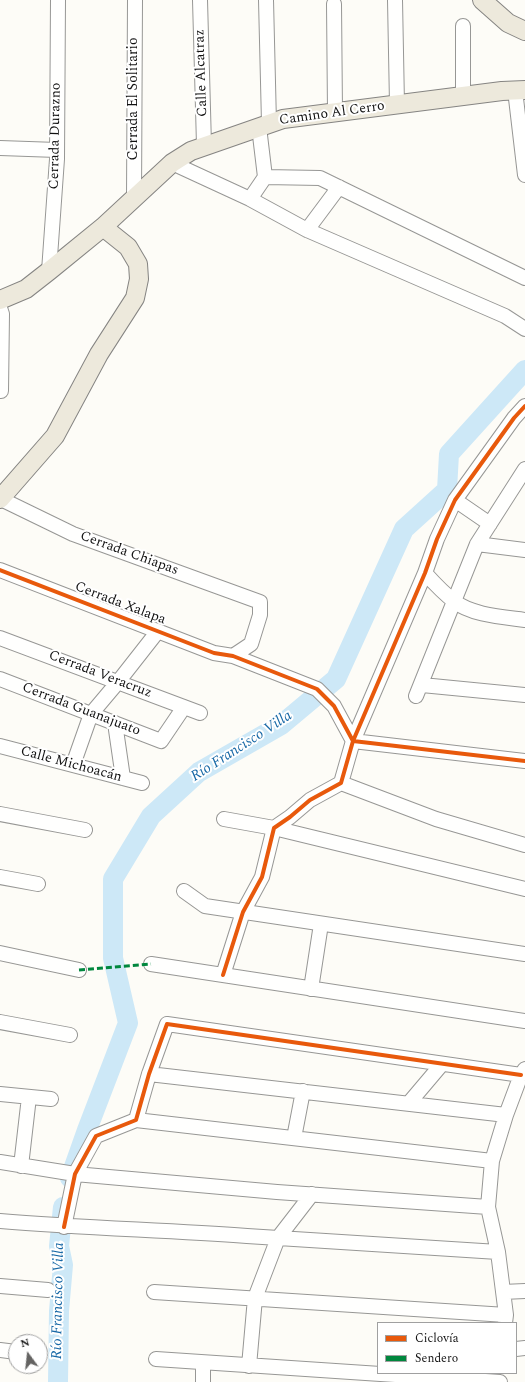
<!DOCTYPE html>
<meta charset="utf-8">
<style>
body{margin:0}
#map{position:relative;width:525px;height:1382px;overflow:hidden;background:#fdfcf7;font-family:Spectral,serif}
canvas{display:block}
.legend{position:absolute;left:377px;top:1322px;width:140px;height:52px;box-sizing:border-box;background:#fff;border:1px solid #a0a0a0;margin:0;padding:5px 7px;list-style:none;font-size:12px;color:#111}
.legend li{display:flex;align-items:center;gap:8px;height:20px}
.legend b{width:20px;border:1px solid #a0a0a0}
.north{position:absolute;left:8px;top:1334px;width:40px;height:40px;box-sizing:border-box;background:#fff;border:1px solid #a0a0a0;border-radius:50%;rotate:345deg;font-size:11px;font-weight:700;line-height:16px;text-align:center;color:#111}
.north::after{content:'';display:block;margin:auto;width:14px;height:18px;background:#646362;clip-path:polygon(50% 0,100% 100%,50% 72%,0 100%)}
</style>
<div id="map">
<canvas width="525" height="1382"></canvas>
<ul class="legend">
<li><b style="height:5px;background:#e8590c"></b>Ciclovía</li>
<li><b style="height:5px;background:#00873e"></b>Sendero</li>
</ul>
<div class="north">N</div>
</div>
<script>
const c = document.querySelector('canvas').getContext('2d');
c.lineJoin = 'round';
function strokePath(path, color, width, dash) { c.strokeStyle = color; c.lineWidth = width; c.lineCap = dash ? 'butt' : 'round'; c.setLineDash(dash || []); c.stroke(path); }
function drawText(font, color, halo, rows, align = 'center') {
  c.font = font + ' Spectral,serif'; c.lineWidth = 4; c.setLineDash([]); c.textBaseline = 'middle'; c.strokeStyle = halo; c.fillStyle = color; for (const [text, x, y, turn = 0] of rows) {
    c.save(); c.translate(x, y); c.rotate((+turn || 0) * Math.PI / 180); c.textAlign = isNaN(turn) ? turn : align; if (halo) c.strokeText(text, 0, 0); c.fillText(text, 0, 0); c.restore();
  }
}
strokePath(new Path2D(`
 M70 1178 87 1130 128 1023 113 958V879L151 816 199 772 281 725 336 679 404 529 447 490 449 454 525 370
 M58 1382 59 1311 63 1265 59 1246 63 1207`), '#cde8f7', 20);
const minor = new Path2D(`
 M200 0 204 145
 M266 0 269 123
 M395 0 397 104
 M334 4 335 112
 M515 90 525 175
 M463 96V26
 M259 127 265 177
 M0 148 57 150
 M172 163 250 199 307 230 505 316 525 329
 M134 198 135 0
 M250 199 265 177 320 178 525 278
 M307 230 339 187
 M49 271 57 159 58 0
 M0 308 2 314 1 391
 M1 499 73 534 260 602V615L251 644 233 656
 M455 500 490 524
 M477 544 525 550
 M0 570 214 653 233 656 317 689 334 706 353 741 525 761
 M425 573C434 583 443 593 454 601 471 615 503 617 525 620
 M0 638 200 713
 M0 679 161 741 184 707
 M422 685 525 695
 M416 696 477 544 525 469
 M115 723 123 778
 M0 746 142 783
 M73 765 91 714 118 682 158 631
 M341 783 436 819 525 845
 M0 814 85 830
 M224 819 274 828 525 889
 M0 877 38 884
 M184 891 205 906 525 954
 M0 953 79 970
 M151 964 525 1021
 M223 975 243 912 262 877 274 828 290 817 310 800 341 783 353 741 425 573 437 539 455 500 514 418 525 406
 M311 989 321 924
 M0 1022 70 1035
 M149 1074 506 1115
 M0 1094 51 1099
 M409 1103 442 1064
 M136 1120 492 1161
 M294 1138 303 1091
 M0 1162 75 1174 277 1192 488 1207
 M21 1166 29 1097
 M0 1221C82 1228 165 1230 247 1236 331 1241 414 1247 498 1252
 M64 1227 75 1174 96 1136 136 1120 149 1074 167 1024 521 1075
 M0 1286 48 1290
 M154 1292 506 1315
 M503 1292 525 1291
 M505 1323 506 1315 498 1252 488 1207 492 1161 506 1115 521 1075 525 1069
 M516 1349 525 1348
 M0 1350 16 1352
 M156 1359 500 1382
 M249 1366 255 1298 278 1238 312 1194
 M203 1382V1363`);
const major = new Path2D(`
 M482 0 508 23 525 31
 M0 300 26 289 49 271 103 227 172 163 191 151 283 119 502 91 525 90
 M0 499 55 436 99 354 135 298 139 279 138 264 128 247 103 227`);
strokePath(minor, '#979795', 16);
strokePath(major, '#858482', 20);
strokePath(minor, '#fffffe', 14);
strokePath(major, '#ede9dc', 18);
strokePath(new Path2D(`
 M79 970 151 964`), '#00873e', 3, [6, 3]);
strokePath(new Path2D(`
 M0 570 214 653 233 656 317 689 334 706 353 741 525 761
 M223 975 243 912 262 877 274 828 290 817 310 800 341 783 353 741 425 573 437 539 455 500 514 418 525 406
 M64 1227 75 1174 96 1136 136 1120 149 1074 167 1024 521 1075`), '#e8590c', 4);
drawText('14px', '#111', '#fff', [
 ["Calle Alcatraz",202,73,-92],
 ["Cerrada El Solitario",134,99,-90],
 ["Camino Al Cerro",332,114,-8],
 ["Cerrada Durazno",56,136,-89],
 ["Cerrada Chiapas",129,554,20],
 ["Cerrada Xalapa",120,604,21],
 ["Cerrada Veracruz",100,675,21],
 ["Cerrada Guanajuato",81,710,21],
 ["Calle Michoacán",71,765,15]
]);
drawText('italic 15px', '#1768a6', '#fff', [
 ["Río Francisco Villa",242,747,-33],
 ["Río Francisco Villa",59,1301,-89]
]);
</script>
